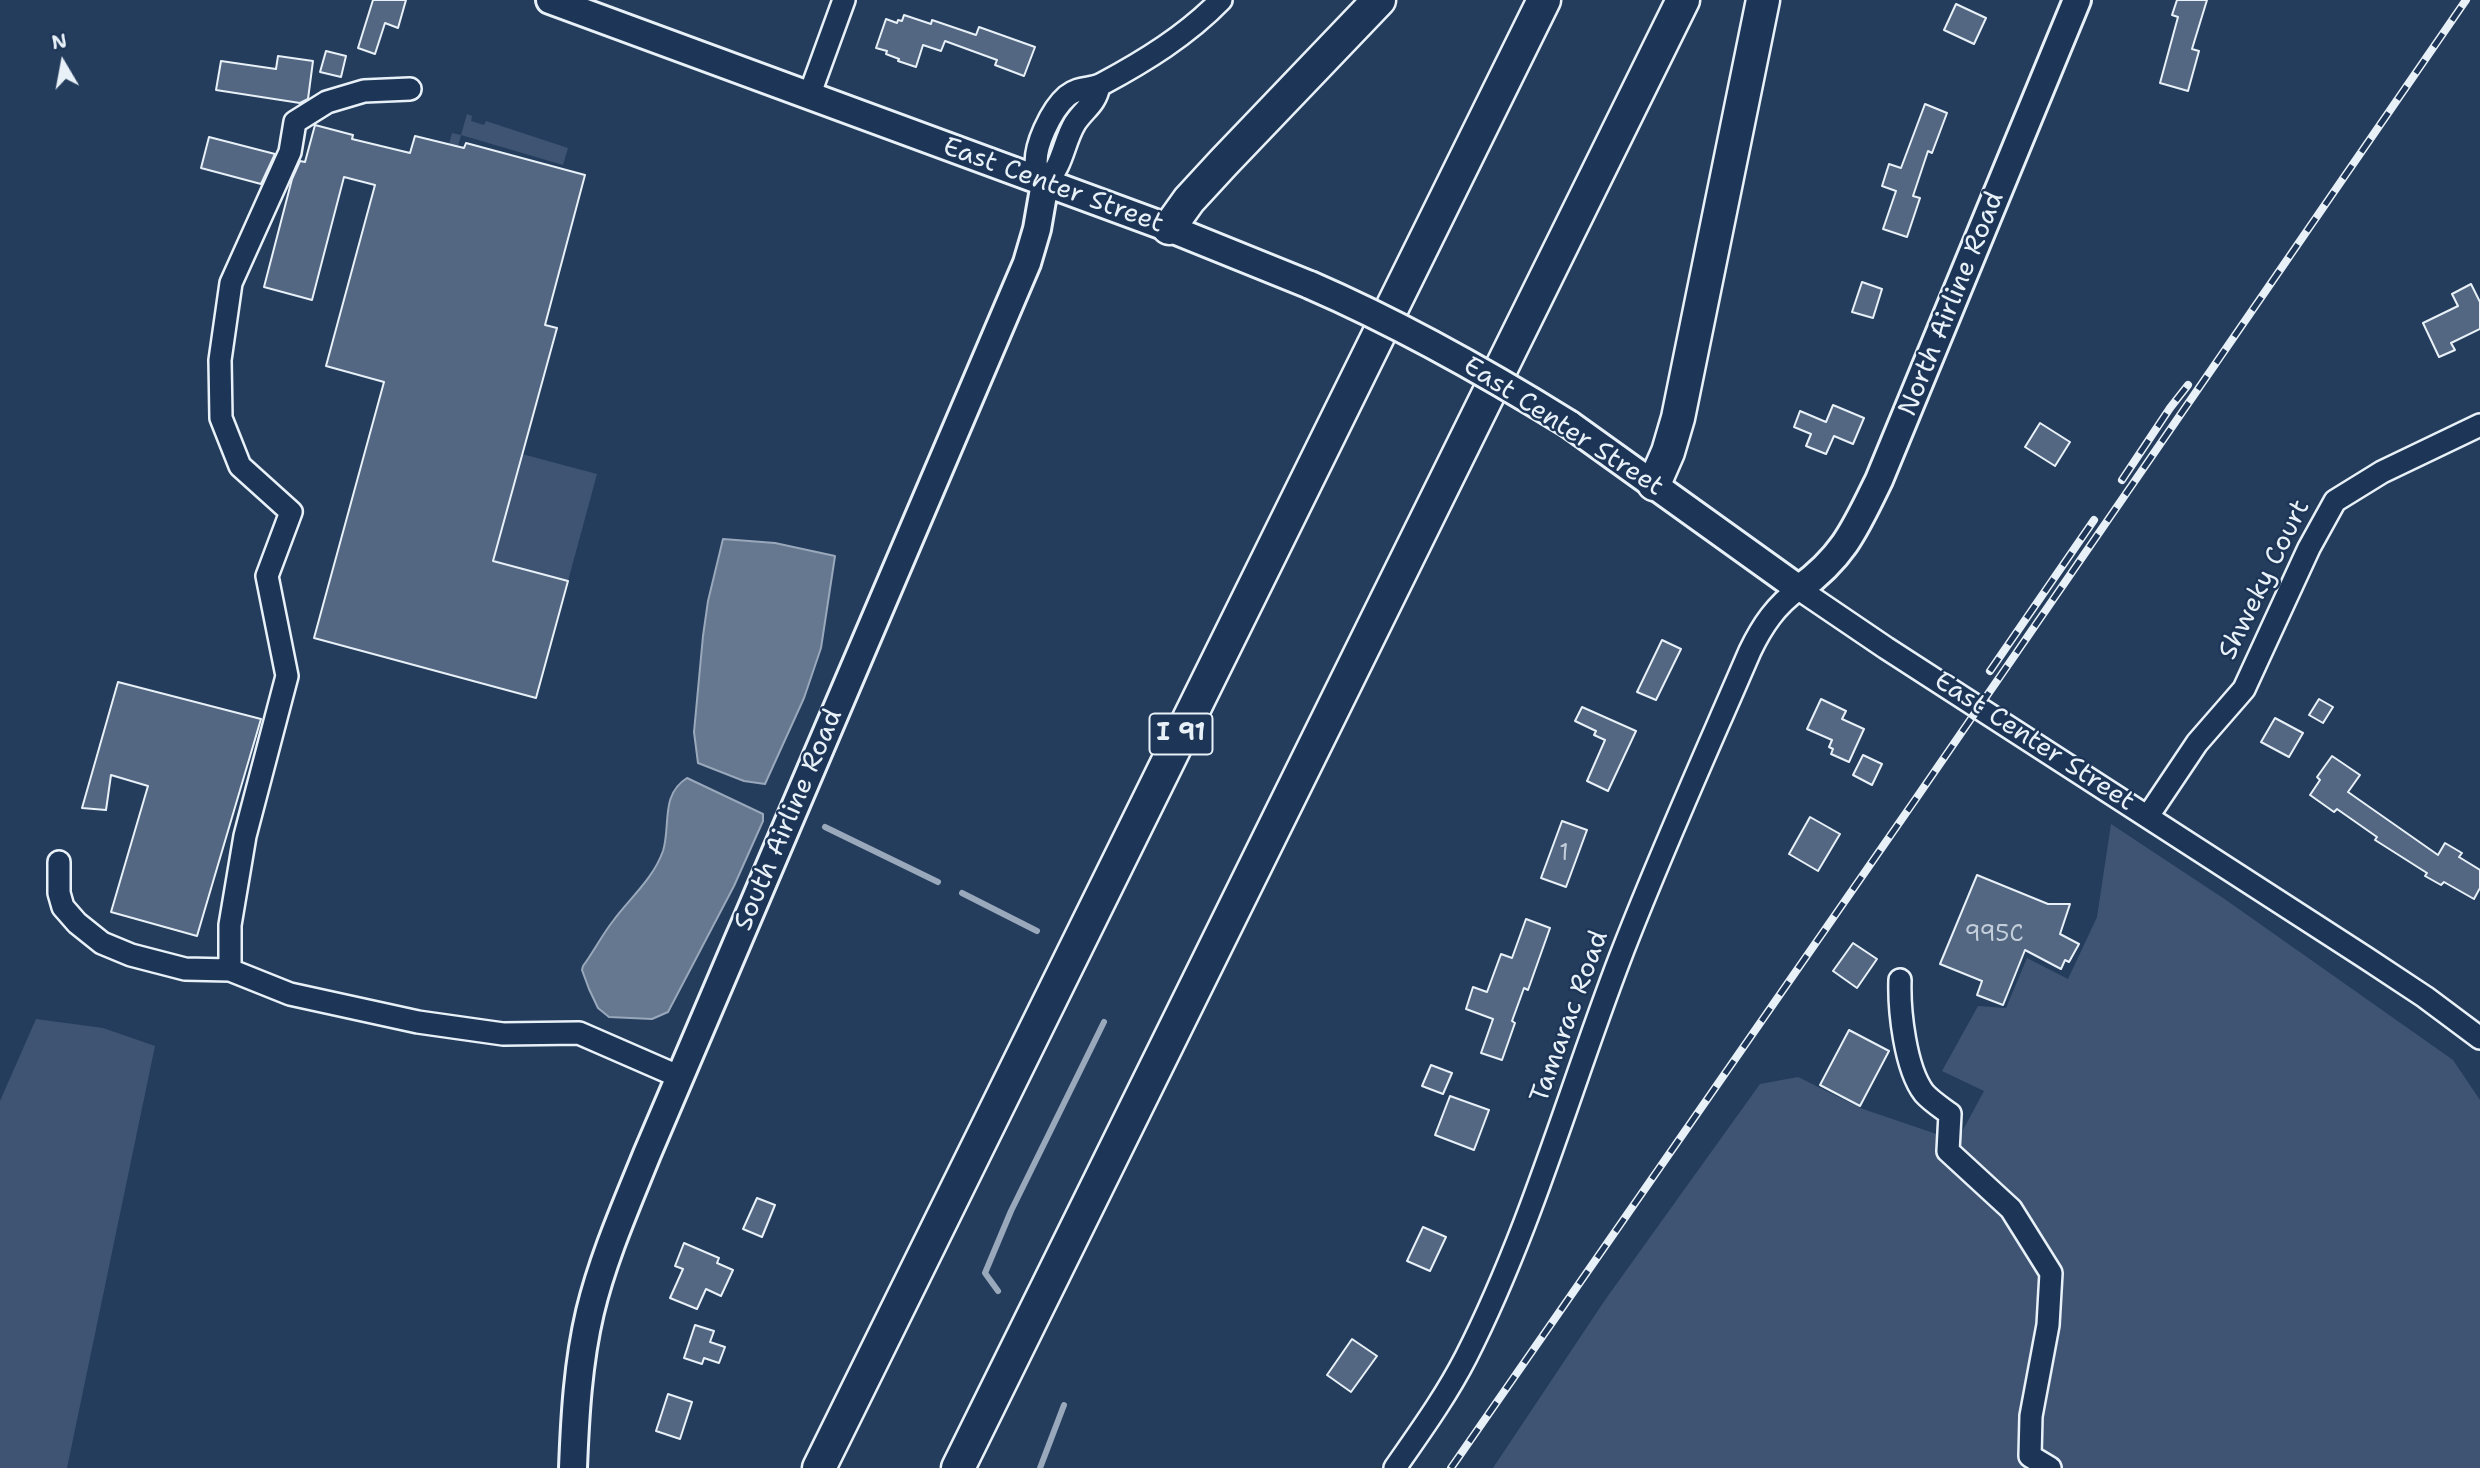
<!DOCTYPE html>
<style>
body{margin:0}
#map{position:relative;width:2480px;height:1468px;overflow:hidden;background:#253d5d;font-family:"Shantell Sans",sans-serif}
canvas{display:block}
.north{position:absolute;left:28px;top:28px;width:70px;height:70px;-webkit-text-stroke:5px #1d3557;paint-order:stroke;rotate:350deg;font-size:19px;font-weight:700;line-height:28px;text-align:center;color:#e8f1f8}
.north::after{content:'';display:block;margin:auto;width:24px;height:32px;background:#e8f1f8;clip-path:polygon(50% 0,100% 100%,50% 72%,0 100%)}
</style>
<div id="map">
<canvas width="2480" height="1468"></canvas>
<div class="north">N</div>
</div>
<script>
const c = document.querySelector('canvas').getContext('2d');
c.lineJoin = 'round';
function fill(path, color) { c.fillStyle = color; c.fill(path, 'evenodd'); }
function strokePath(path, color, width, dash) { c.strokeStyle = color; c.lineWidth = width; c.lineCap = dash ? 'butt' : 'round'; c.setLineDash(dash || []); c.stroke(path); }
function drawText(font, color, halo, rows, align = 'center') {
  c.font = font + ' "Shantell Sans",sans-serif'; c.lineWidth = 5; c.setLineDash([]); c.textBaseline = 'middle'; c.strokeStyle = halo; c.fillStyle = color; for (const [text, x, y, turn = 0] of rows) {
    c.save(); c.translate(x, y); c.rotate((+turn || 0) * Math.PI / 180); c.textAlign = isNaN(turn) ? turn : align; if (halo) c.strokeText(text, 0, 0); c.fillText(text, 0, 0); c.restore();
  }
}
fill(new Path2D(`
 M467 114 472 116 471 121 484 125 486 121 568 148 563 165 461 135 442 208 432 206 452 133 461 135Z
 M522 454 597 474 568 581 493 561Z
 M2111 824 2226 900 2453 1060 2480 1100V1468H1493L1605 1300 1760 1084 1798 1077 1863 1109 1957 1141 1984 1091 1942 1071 1978 1006 2006 1008 2027 958 2068 979 2097 917Z
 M36 1019 103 1028 155 1046 67 1468H0V1101Z`), '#3e5472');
const water = new Path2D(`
 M723 539 775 543 835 556 821 648 804 698 765 784 744 781 698 763 694 732 703 636 708 601Z
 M687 778 763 814V821L734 886 668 1012 652 1019 609 1017 598 1008 589 989 582 970 583 966C594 951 602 935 613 921 630 898 653 879 663 851 671 825 660 795 687 778Z`);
fill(water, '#657890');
strokePath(water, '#99a8ba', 2);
strokePath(new Path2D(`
 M825 827 938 882
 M962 893 1037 931
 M998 1291 985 1273 1011 1211 1104 1022
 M1040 1468 1064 1405`), '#99a8ba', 6);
const building = new Path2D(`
 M373 0H406L398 28 385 23 375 54 358 48Z
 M2177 0H2207L2192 49 2199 51 2188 91 2160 83 2178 17 2172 15Z
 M1956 4 1986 18 1974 44 1944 30Z
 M904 15 931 24 932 20 976 35 979 27 1035 47 1024 76 995 65 997 60 945 41 941 51 923 45 916 67 898 61 899 59 886 54 887 51 876 48 886 19 897 23 898 20 902 21Z
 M326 51 346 56 341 77 320 72Z
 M278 56 313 61 308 99 300 103 216 90 221 61 276 69Z
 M1925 104 1947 113 1932 153 1928 151 1913 196 1920 198 1907 237 1883 229 1896 191 1882 186 1889 164 1901 168Z
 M315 125 353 135 352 139 410 153 415 136 464 148 466 143 585 175 545 325 557 328 493 561 568 581 536 698 314 638 384 382 326 366 375 185 344 177 312 300 264 287 292 179 300 161 305 162Z
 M209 137 275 154 261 184 201 168Z
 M1862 282 1882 289 1873 318 1852 312Z
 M2471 284 2480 302V329L2451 343 2455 350 2439 357 2423 323 2458 306 2452 294Z
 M1833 405 1864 418 1853 444 1834 436 1826 454 1806 446 1811 434 1794 427 1800 411 1826 422Z
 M2040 423 2070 442 2055 466 2025 447Z
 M1662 640 1681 649 1656 700 1637 692Z
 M118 682 261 719 197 936 111 912 148 786 111 775 106 810 82 808Z
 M1821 699 1846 711 1842 719 1864 729 1849 762 1831 754 1833 749 1829 747 1832 740 1807 729Z
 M2319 699 2333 707 2323 723 2309 715Z
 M1582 707 1636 731 1608 791 1587 781 1605 740 1594 735 1596 731 1575 721Z
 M2275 718 2303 733 2289 757 2261 742Z
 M1863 755 1882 764 1872 785 1853 775Z
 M2332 756 2360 775 2348 792 2438 855 2445 843 2462 853 2459 857 2480 870V888L2474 899 2444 882 2441 885 2425 876 2427 873 2375 840 2377 837 2337 809 2334 812 2310 795 2320 780 2317 777Z
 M1810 817 1840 834 1818 871 1789 854Z
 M1562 821 1587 830 1566 887 1541 878Z
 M1977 875 2048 904H2070L2060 934 2079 944 2069 962 2065 960 2061 969 2025 950 2003 1005 1977 995 1982 981 1940 964Z
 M1526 919 1550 928 1528 990 1524 988 1512 1021 1515 1023 1502 1060 1481 1053 1493 1019 1466 1009 1473 987 1487 992 1501 954 1512 958Z
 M1853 943 1877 959 1857 988 1833 971Z
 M1849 1030 1889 1051 1860 1106 1820 1085Z
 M1431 1065 1452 1073 1443 1094 1422 1086Z
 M1450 1096 1489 1110 1474 1150 1435 1135Z
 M757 1198 775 1205 762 1237 743 1229Z
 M1423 1227 1446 1237 1430 1271 1407 1261Z
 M684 1243 719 1258 717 1263 733 1270 721 1296 706 1289 697 1309 670 1298 683 1269 675 1266Z
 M695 1325 714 1331 710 1342 725 1347 719 1363 704 1358 702 1364 684 1358Z
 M1352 1339 1377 1356 1351 1392 1327 1375Z
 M668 1394 692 1402 680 1439 656 1431Z`);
fill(building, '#536782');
strokePath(building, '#e8f1f8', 2);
const minor = new Path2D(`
 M1099 86C1095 105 1085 108 1075 123 1063 143 1063 166 1045 183 1042 178 1039 174 1037 169 1032 148 1052 109 1067 96 1079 86 1091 90 1102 84 1145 61 1187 35 1221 0
 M809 96 844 0
 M2148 816 2197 743 2244 689 2309 548 2335 501 2382 472 2480 425
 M59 862V893L63 907 77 923 102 943 131 955 185 969 230 970 290 994 418 1022 503 1034 579 1033 680 1077
 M230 970V925L245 836 287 676 267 576 291 512 240 466 221 418 220 360 231 283 290 152 295 122 327 102 364 91 410 89
 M1900 980C1899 1010 1905 1068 1924 1093 1931 1101 1942 1108 1950 1114L1948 1151 2011 1209 2051 1273 2048 1325 2031 1416 2030 1456 2050 1468
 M1395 1468C1420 1432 1446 1396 1466 1357 1531 1229 1569 1091 1620 958 1660 854 1706 753 1750 651 1762 626 1776 605 1799 589L1886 648 2366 958 2425 997 2480 1038`);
const major = new Path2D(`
 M550 0 1169 228 1310 285
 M1569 424 1799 589C1844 556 1855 529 1879 480L2077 0
 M573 1468C575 1416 578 1363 590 1312 603 1258 626 1206 647 1154L1027 263 1037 229 1045 183`);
const highway = new Path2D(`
 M1169 228 1189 200 1224 162 1379 0
 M1654 484 1668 452 1678 418 1763 0
 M819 1468 1544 0
 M958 1468 1683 0`);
strokePath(minor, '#e8f1f8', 26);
strokePath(major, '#e8f1f8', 32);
strokePath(highway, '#e8f1f8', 37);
strokePath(minor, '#1d3557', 21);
strokePath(major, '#1d3557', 26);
strokePath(highway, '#1d3557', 32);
const rail = new Path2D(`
 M2122 480 2170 408 2188 385
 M1990 671 2094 520
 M1451 1468 1915 800 2466 0`);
strokePath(rail, '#e8f1f8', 8);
strokePath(rail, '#1d3557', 5, [16]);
const majorBridge = new Path2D(`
 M1310 285C1400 324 1485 372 1569 424`);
strokePath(majorBridge, '#e8f1f8', 32, []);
strokePath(majorBridge, '#1d3557', 26);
drawText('23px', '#c3ceda', null, [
 ["1",1564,854],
 ["995C",1994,935]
]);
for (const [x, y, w] of [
 [1181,734,63]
]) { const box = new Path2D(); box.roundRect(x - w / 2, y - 20.5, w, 41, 5); c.fillStyle = '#1d3557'; c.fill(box); strokePath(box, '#e8f1f8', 2); }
drawText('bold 24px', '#e8f1f8', null, [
 ["I 91",1181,734]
]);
drawText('26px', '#e8f1f8', '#1d3557', [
 ["East Center Street",1053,186,20],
 ["North Airline Road",1952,304,-68],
 ["East Center Street",1563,427,33],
 ["Shweky Court",2265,580,-64],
 ["East Center Street",2034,742,33],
 ["South Airline Road",789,820,-67],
 ["Tamarac Road",1570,1017,-70]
]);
</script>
